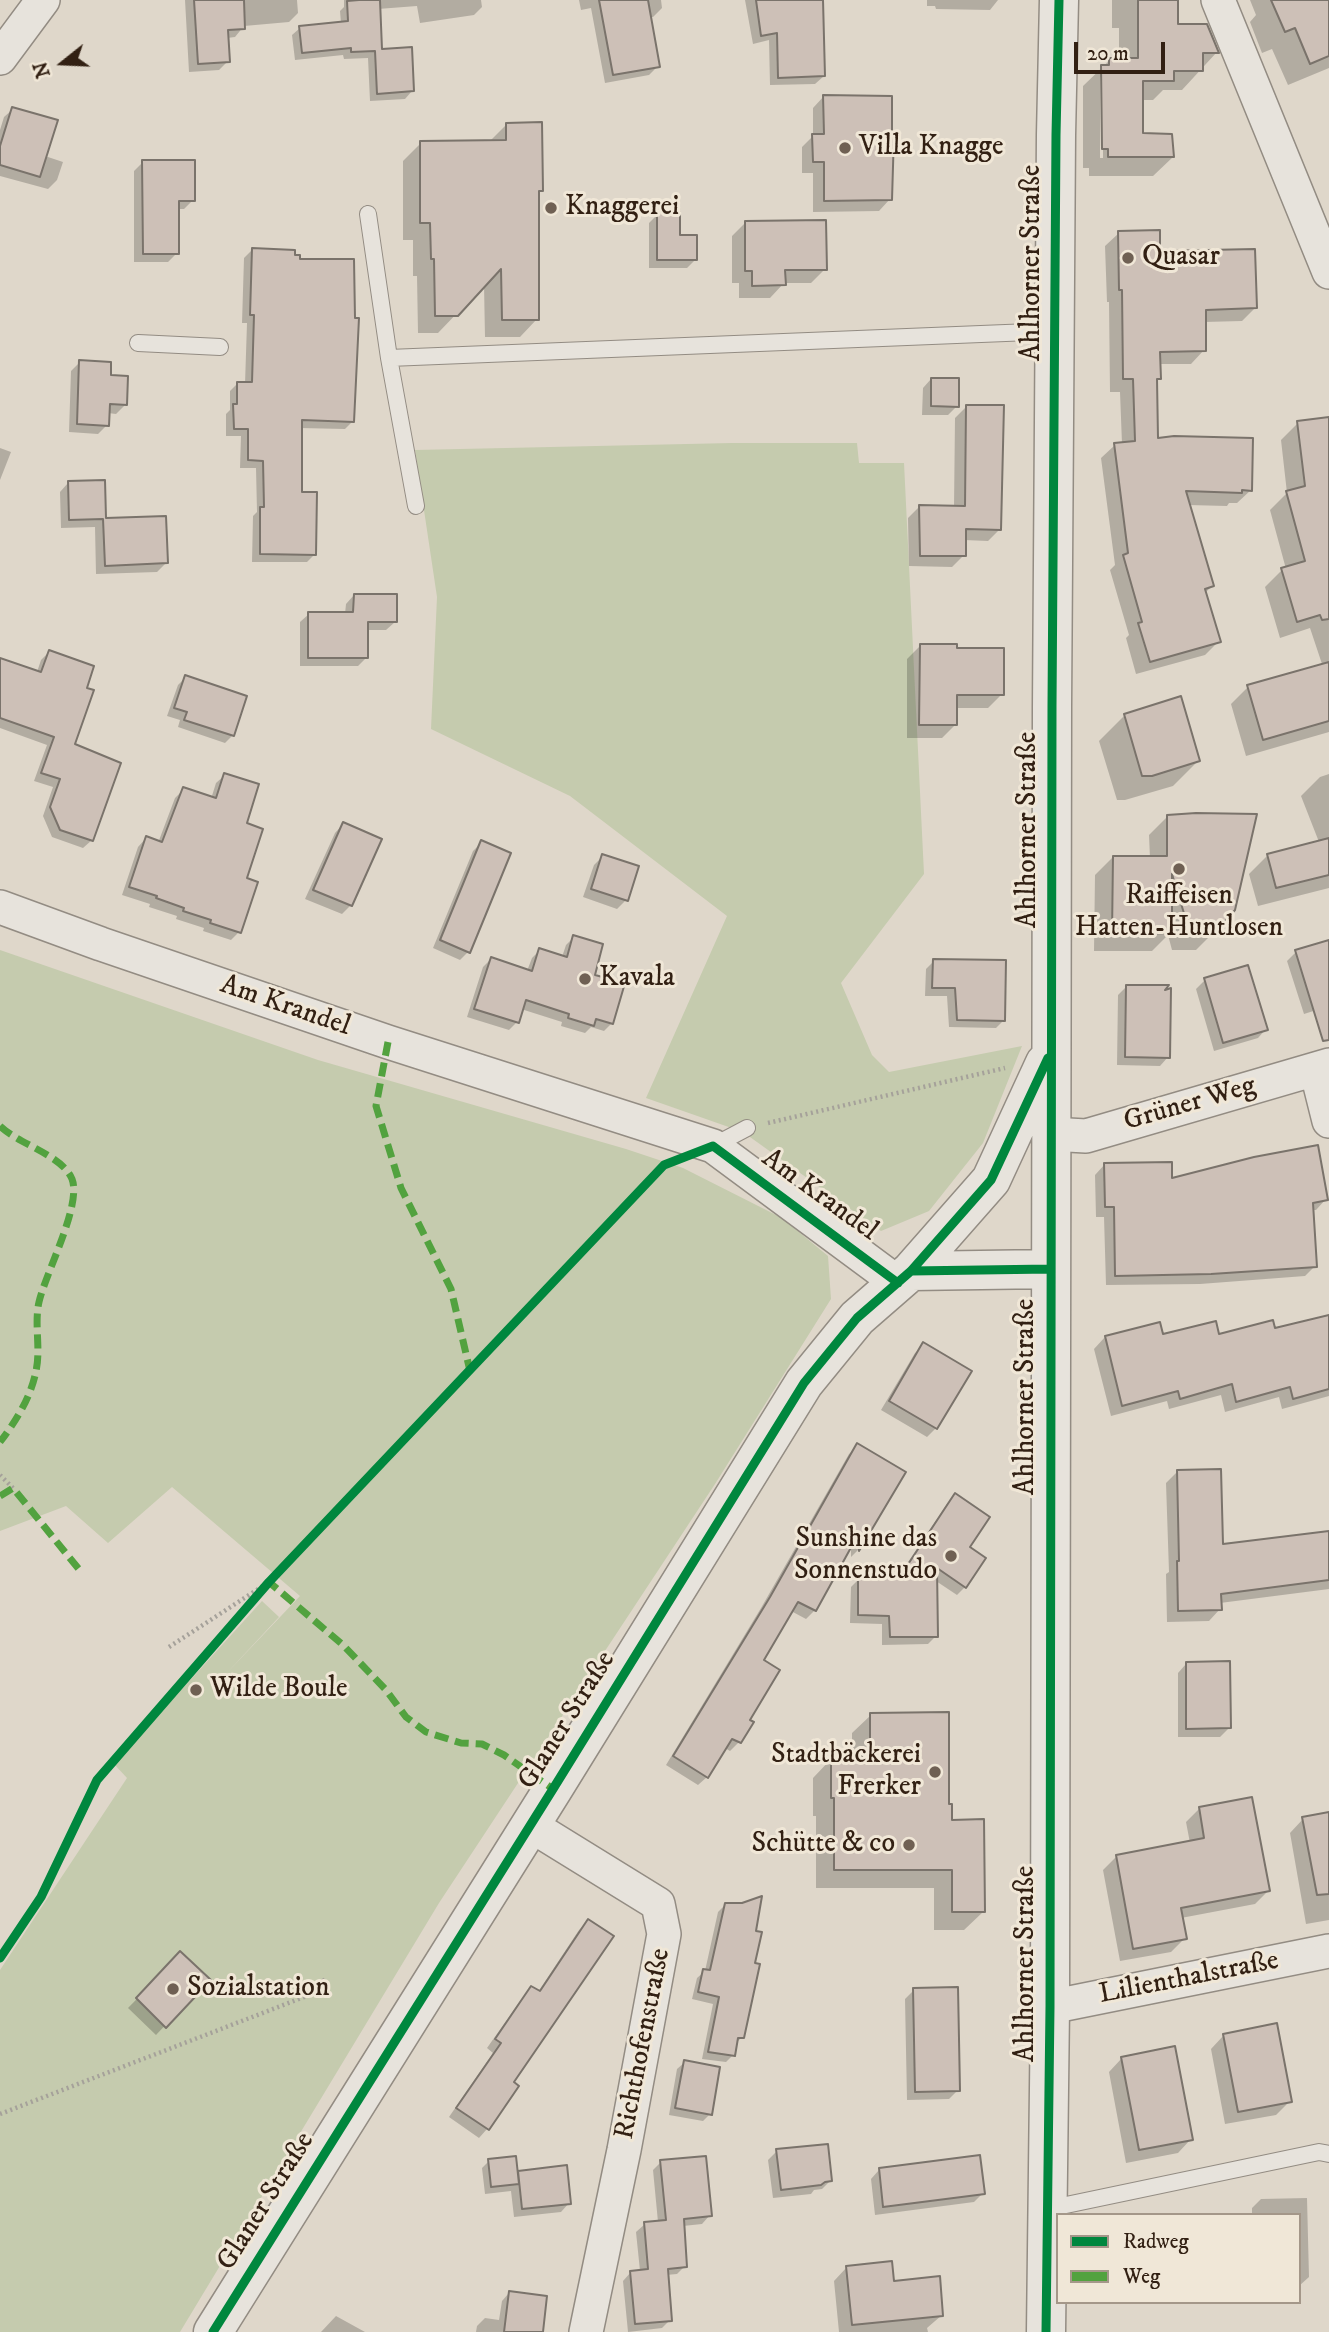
<!DOCTYPE html>
<meta charset="utf-8">
<style>
body{margin:0}
#map{position:relative;width:1329px;height:2332px;overflow:hidden;background:#dfd7ca;font-family:"IM FELL DW Pica",serif}
canvas{display:block}
.legend{position:absolute;left:1056px;top:2213px;width:245px;height:91px;box-sizing:border-box;background:#f0e7d7;border:2px solid #a49789;margin:0;padding:9px 12px;list-style:none;font-size:21px;color:#322013}
.legend li{display:flex;align-items:center;gap:14px;height:35px}
.legend b{width:35px;border:2px solid #a49789}
.north{position:absolute;left:28px;top:28px;width:70px;height:70px;-webkit-text-stroke:5px #f0e7d7;paint-order:stroke;rotate:252deg;font-size:19px;font-weight:700;line-height:28px;text-align:center;color:#322013}
.north::after{content:'';display:block;margin:auto;width:24px;height:32px;background:#322013;clip-path:polygon(50% 0,100% 100%,50% 72%,0 100%)}
.scale{position:absolute;left:1074px;top:42px;width:91px;height:32px;box-sizing:border-box;border:4px solid #322013;border-top:0;padding-left:9px;font-size:21px;line-height:24px;white-space:nowrap;color:#322013;-webkit-text-stroke:5px #f0e7d7;paint-order:stroke}
</style>
<div id="map">
<canvas width="1329" height="2332"></canvas>
<ul class="legend">
<li><b style="height:9px;background:#00873e"></b>Radweg</li>
<li><b style="height:9px;background:#52a23f"></b>Weg</li>
</ul>
<div class="north">N</div>
<div class="scale">20 m</div>
</div>
<script>
const c = document.querySelector('canvas').getContext('2d');
c.lineJoin = 'round';
function fill(path, color) { c.fillStyle = color; c.fill(path, 'evenodd'); }
function strokePath(path, color, width, dash) { c.strokeStyle = color; c.lineWidth = width; c.lineCap = dash ? 'butt' : 'round'; c.setLineDash(dash || []); c.stroke(path); }
function drawText(font, color, halo, rows, align = 'center') {
  c.font = font + ' "IM FELL DW Pica",serif'; c.lineWidth = 6; c.setLineDash([]); c.textBaseline = 'middle'; c.strokeStyle = halo; c.fillStyle = color; for (const [text, x, y, turn = 0] of rows) {
    c.save(); c.translate(x, y); c.rotate((+turn || 0) * Math.PI / 180); c.textAlign = isNaN(turn) ? turn : align; if (halo) c.strokeText(text, 0, 0); c.fillText(text, 0, 0); c.restore();
  }
}
fill(new Path2D(`
 M732 443H857L859 463H904L924 874 841 983 872 1055 889 1072 1022 1046 983 1143 929 1211 881 1231 743 1132 646 1098 727 916 570 796 431 729 437 597 415 450Z
 M0 950 318 1060 626 1149 683 1168 782 1218 828 1256 831 1299 715 1484 439 1903 180 2332H0V1970L127 1778 114 1764 262 1601 279 1617 224 1676 300 1596 172 1487 108 1543 66 1506 0 1531Z`), '#c5cbae');
fill(new Path2D(`
 M185 0H297L298 13 289 22 244 26 235 37 227 38 228 61 219 70 189 72Z
 M344 0H481L482 7 474 15 420 23 417 6 378 9 381 51 412 91 405 99 370 101 368 58 344 59 343 55 295 60 292 35 300 28 341 23 340 11 344 7Z
 M579 0H661L662 8 653 17H650L658 66 649 75 605 83 591 8 581 10Z
 M745 0H823L824 5 821 8 824 76 815 84 770 85 769 40 753 44Z
 M927 0H998L990 10 936 9 935 6H927Z
 M1112 0H1176V26L1217 52 1182 90H1163L1153 100H1141V135L1173 157 1153 176H1089V168H1083V86L1110 60H1119V28H1112ZM1100 77H1103V158H1100Z
 M1250 0H1329V68L1288 85 1272 49 1262 53 1250 22 1256 15Z
 M824 96 890 199 879 211 813 212V173H802V147L813 136V108Z
 M13 109 45 156 63 162 57 180 48 189 0 176V130L4 117Z
 M507 124 541 190 538 193 537 319 520 337H485L484 285 438 333H418L417 276H413V240H403V161L421 143 489 142Z
 M143 162 193 200 184 209H177V253L168 262H134V171Z
 M658 214 696 259 687 268H649V223Z
 M745 223 825 269 811 283H784L770 298H739V283H732V236Z
 M1119 233 1255 308 1242 321 1204 322V350L1191 364H1159V378L1156 381V440L1251 490 1237 503H1229L1227 506 1188 505 1212 586 1204 594 1219 641 1205 655 1136 674 1126 638 1129 635 1110 570 1115 565 1101 458 1115 445 1122 444 1120 392H1110L1109 302H1107L1105 246Z
 M252 250 353 421 345 429 300 428V494L315 554 307 562H252L253 516 257 512 256 468H240L241 436H226V414L230 410V391L238 383 245 384 247 323H242L244 258Z
 M80 362 109 376 125 405 116 414 108 413 107 425 98 434 69 432 71 371Z
 M931 379 957 406 948 415H922L923 388Z
 M967 406 1000 529 988 541 964 540V555L952 567 909 566 908 518 919 507H954L955 418Z
 M1298 423 1329 428V732L1246 756 1231 704 1248 687 1322 664 1310 628 1280 638 1265 587 1282 570 1286 569 1270 510 1287 493 1281 440Z
 M0 448 11 452 0 480Z
 M68 483 105 520 166 563 157 572 96 574 95 527 61 528 60 492Z
 M354 595 395 622 386 630H367V657L358 666H300V622L309 614H345L346 604Z
 M920 646 956 650 1002 694 988 708H955V725L942 738H907V659Z
 M49 652 84 689 73 745 92 840 83 848 52 837 43 816 53 787 34 781 47 745 0 728V661L37 672 41 660Z
 M186 677 233 735 225 743 178 727 180 720 167 716 178 685Z
 M1125 715 1198 761 1173 786 1125 800H1117L1099 741Z
 M1329 774V888L1258 906 1249 874 1268 855 1319 842 1301 796 1320 777Z
 M225 775 245 824 244 880 239 932 231 940 203 931 204 928 176 919 177 916 149 907 150 904 122 895 138 847 146 838 158 843 175 798 184 789 211 799 216 783Z
 M1167 817 1214 932 1196 950H1172L1168 935 1152 951H1094L1095 875 1113 857 1150 858 1149 835Z
 M343 824 379 840 350 906 342 914 305 899 335 833Z
 M482 842 468 952 460 960 433 948 473 851Z
 M603 856 626 900 617 909 583 897 594 865Z
 M574 937 612 1023 604 1031 591 1027 585 1033 561 1026 562 1022 521 1009 517 1022 509 1030 467 1017 483 967 491 959 527 971 532 958 540 950 562 957 566 945Z
 M1329 942V1006L1304 1014 1287 961 1296 952Z
 M934 961 1004 1020 996 1028 949 1027 947 996H925L926 969Z
 M1205 980 1266 1029 1258 1038 1214 1051 1196 989Z
 M1127 986 1160 993 1168 1057 1160 1066 1117 1065 1118 995Z
 M1105 1164 1171 1180 1326 1199 1316 1210H1312L1315 1266 1305 1276 1200 1284 1106 1285 1104 1217H1096L1095 1175Z
 M1329 1317V1396L1282 1409 1279 1397 1225 1412 1221 1395 1169 1409 1167 1401 1111 1416 1094 1349 1105 1337 1217 1336 1274 1330Z
 M924 1345 936 1428 927 1437 881 1410 915 1353Z
 M858 1446 903 1472 858 1550 851 1557V1544L815 1610 806 1619 791 1611 761 1660 748 1720 739 1742 730 1751 725 1748 707 1777 698 1785 666 1765 761 1608 849 1454Z
 M1177 1472 1221 1546 1329 1532V1589L1220 1603V1609L1209 1621 1167 1622 1166 1574 1169 1572 1166 1483Z
 M955 1496 968 1548 965 1587 957 1595 936 1581V1636L928 1644 882 1645V1624L850 1623 851 1587 859 1579 896 1580 947 1504Z
 M1186 1664 1229 1728 1220 1737H1178V1673Z
 M871 1715 947 1806 950 1822 983 1912 964 1930H934V1888H816V1816H813V1778L831 1759H852V1733Z
 M1199 1809 1268 1891 1255 1904 1181 1918 1185 1938 1171 1952 1120 1961 1103 1870 1117 1856 1190 1843 1186 1822Z
 M1329 1814V1920L1306 1924 1290 1833 1303 1819Z
 M726 1904 742 2037 735 2044 733 2055 726 2062 702 2059 713 2004 692 1999 697 1978 705 1971 718 1912Z
 M588 1921 511 2083 487 2129 479 2138 449 2117 493 2053 487 2048 523 1997 531 1988 538 1992 579 1930Z
 M181 1954 208 1980 156 2035 128 2008Z
 M914 1990 958 2090 949 2099 907 2100 905 1999Z
 M1224 2035 1290 2101 1276 2115 1225 2124 1211 2049Z
 M1122 2058 1191 2139 1178 2153 1126 2163 1109 2072Z
 M685 2062 710 2114 703 2121 669 2115 677 2069Z
 M777 2151 831 2180 822 2189 814 2190 811 2194 773 2198 768 2160Z
 M489 2161 517 2175 519 2172 569 2203 561 2212 514 2217 511 2191 485 2194 482 2168Z
 M661 2162 710 2215 702 2224 683 2226 685 2266 677 2274 666 2275 670 2320 662 2328 628 2332 623 2281 631 2272 640 2271 636 2232 645 2224 658 2222 653 2170Z
 M879 2170 983 2193 974 2202 875 2215 871 2179Z
 M1307 2198 1309 2277 1299 2286V2215H1252V2208L1261 2199Z
 M847 2267 893 2283 942 2315 927 2328 928 2332H839L834 2281Z
 M509 2293 540 2332H476L477 2326 485 2318 499 2320 502 2301Z
 M336 2316 365 2332H321Z`), '#0003');
const building = new Path2D(`
 M194 0H244L245 29 228 30 230 62 198 64Z
 M359 0H380L382 49 412 47 414 91 377 94 375 51 351 52V48L302 53 299 26 348 21 347 1Z
 M599 0H648L660 67 613 75Z
 M756 0H823L825 76 778 78 777 33 761 36Z
 M1138 0H1178V24H1207L1219 53H1203V71H1174V81H1143V133L1172 134 1174 157H1108V149H1102L1101 65H1109V58H1138Z
 M1271 0H1329V56L1310 64 1295 28 1285 32Z
 M823 95 892 96V133H894L892 200 824 201V162H813L812 134H824Z
 M12 107 58 120 40 177 0 165V146Z
 M542 122 543 191H539V320H502L501 269 458 316H435L434 259H431L430 223H420V141L506 140V123Z
 M142 160H195V201H179V254H143Z
 M657 212H680V235H697V260H657Z
 M826 220 827 270H785L786 285 752 286V271H745V221Z
 M1160 230V251L1255 249 1257 308 1206 310V351L1160 352 1161 379H1157L1158 438 1174 436 1253 438 1252 491 1242 490V493L1186 491 1214 586 1205 589 1221 642 1150 662 1138 623 1142 622 1123 555 1128 553 1114 443 1135 441 1133 379H1123L1122 290H1119L1118 231Z
 M252 248 295 250V255H300V259H354L355 318H359L354 422 302 420V492H317L316 555 260 554V507H264L263 461 248 460V429H234L233 404H237V382H252L254 315H250Z
 M79 360 111 362V375L128 376 127 405 110 404 109 426 77 424Z
 M931 378H959V407L931 406Z
 M966 405H1004L1001 530 966 529V556H920L919 505 965 506Z
 M1329 417V619L1322 620 1320 615 1297 622 1281 568 1305 561 1286 491 1305 486 1297 421Z
 M105 480 106 518 166 516 168 563 105 566 103 519 69 520 68 481Z
 M354 594H397V622H368V658H308V612H353Z
 M920 644H957V648H1004V695H957V725H919Z
 M49 650 94 666 87 688 94 690 75 744 121 763 93 841 60 830 50 807 60 779 41 773 54 737 0 718V658L41 672Z
 M1329 662V721L1263 740 1247 685Z
 M185 675 247 696 234 736 184 720 187 712 174 708Z
 M1181 696 1200 761 1152 776H1142L1124 714Z
 M224 773 259 784 247 823 263 829 247 878 258 882 241 933 210 923 211 920 183 911 184 908 156 898 157 896 129 887 146 836 162 842 183 787 216 798Z
 M1196 813 1257 814 1235 910 1215 933H1190L1172 874V933L1112 934 1113 856H1167V815Z
 M343 822 382 839 352 906 313 890Z
 M1329 838V875L1276 888 1267 854Z
 M481 840 511 853 470 953 440 940Z
 M602 854 639 866 628 901 591 889Z
 M573 935 603 944 595 975 625 983 613 1024 596 1019 594 1026 568 1018 569 1014 526 1000 519 1023 474 1009 491 957 532 971 539 948 567 957Z
 M1329 940V1040L1323 1041 1295 950Z
 M933 959 1006 960 1005 1021 957 1020 955 988H932Z
 M1248 965 1268 1030 1223 1043 1204 978Z
 M1126 985H1169L1165 990 1171 988 1170 1058 1125 1057Z
 M1318 1145 1328 1200 1313 1203 1317 1267 1211 1274 1115 1276 1114 1207H1105L1104 1163 1172 1162V1178L1254 1157Z
 M1329 1315V1389L1293 1399 1290 1387 1236 1402 1232 1384 1180 1399 1178 1391 1122 1406 1105 1336 1160 1322 1163 1334 1216 1321 1219 1334 1273 1320 1275 1328Z
 M923 1342 972 1371 937 1429 889 1401Z
 M857 1443 906 1472 859 1551V1533L816 1611 798 1602 764 1660 780 1670 750 1720 754 1722 741 1743 732 1739 708 1778 673 1756 770 1597Z
 M1221 1469 1223 1544 1329 1531V1580L1221 1594 1222 1610 1178 1611 1177 1561H1179L1177 1470Z
 M955 1493 990 1517 970 1547 986 1558 966 1588 937 1568 938 1637H890L889 1616 858 1615V1577L899 1578Z
 M1230 1661 1231 1728 1186 1729V1662Z
 M949 1712V1804H952V1820L984 1819 985 1912H952V1870H834V1798H831V1757H870V1713Z
 M1252 1797 1270 1891 1181 1908 1187 1939 1133 1949 1116 1855 1204 1838 1199 1807Z
 M1329 1812V1894L1317 1895 1302 1817Z
 M762 1896 756 1931 762 1932 755 1963 760 1964 744 2038H738L735 2056 708 2052 719 1997 698 1992 703 1969 710 1970 725 1903H742Z
 M588 1919 614 1936 514 2082 519 2086 489 2130 456 2108 501 2043 495 2039 531 1986 540 1991Z
 M180 1951 211 1980 166 2028 136 1998Z
 M958 1987 960 2091 915 2092 913 1988Z
 M1277 2023 1292 2102 1238 2112 1223 2034Z
 M1175 2046 1193 2140 1139 2150 1121 2057Z
 M684 2060 720 2067 712 2115 675 2108Z
 M828 2144 832 2181 825 2182 821 2185 781 2190 776 2149Z
 M980 2155 985 2194 883 2207 879 2168Z
 M516 2156 519 2184 491 2187 488 2159Z
 M706 2156 712 2216 684 2219 687 2267 668 2269 672 2321 635 2324 630 2271 648 2269 644 2222 666 2220 660 2160Z
 M567 2165 571 2204 522 2209 518 2171Z
 M892 2261 894 2281 940 2276 943 2316 852 2325 846 2266Z
 M509 2291 547 2296 543 2332H504Z`);
fill(building, '#cdc0b7');
strokePath(building, '#7a736b', 2);
const service = new Path2D(`
 M368 214 389 358 416 506
 M138 343 220 347
 M389 358 1055 331
 M713 1146 747 1128
 M1047 2209 1319 2152 1329 2154`);
const minor = new Path2D(`
 M1218 0 1329 272
 M0 58 43 0
 M0 907 101 944 388 1042 713 1146 898 1283
 M1316 1069 1329 1121
 M1050 1134 1086 1136 1329 1065
 M530 1825 658 1904 664 1934 624 2150 586 2332
 M1050 2007 1329 1951`);
const tertiary = new Path2D(`
 M911 1271 1050 1269
 M213 2332 553 1789 804 1383 857 1318 911 1271 991 1180 1045 1063
 M1046 2332 1050 2007 1052 706 1056 135 1059 0`);
strokePath(service, '#938c83', 18);
strokePath(minor, '#938c83', 36);
strokePath(tertiary, '#938c83', 41);
strokePath(new Path2D(`
 M768 1123 1005 1068
 M0 1475 13 1488
 M169 1647 269 1582 666 1165
 M0 2114 312 1994 325 1979`), '#a5a19a', 4.5, [2, 3.5]);
strokePath(service, '#e7e3dc', 16);
strokePath(minor, '#e7e3dc', 33);
strokePath(tertiary, '#e7e3dc', 38);
strokePath(new Path2D(`
 M388 1042 376 1106 401 1188 451 1289 470 1371
 M0 1126C20 1145 62 1155 72 1179 82 1205 46 1272 39 1302 34 1324 41 1349 36 1371 31 1397 16 1421 0 1442
 M0 1496 13 1488 82 1573
 M267 1585 269 1582 343 1645 386 1690 406 1717 426 1732 461 1743 482 1744 504 1755 553 1789`), '#52a23f', 7, [14, 7]);
strokePath(new Path2D(`
 M911 1271 1050 1269
 M0 1958 41 1897 97 1780 269 1582 664 1165 713 1146 898 1283
 M213 2332 553 1789 804 1383 857 1318 911 1271 991 1180 1048 1058
 M1046 2332 1050 2007 1052 706 1056 135 1059 0`), '#00873e', 9);
for (const [x, y, r, color] of [
 [845,148,7,"#6f6053"],
 [551,208,7,"#6f6053"],
 [1128,258,7,"#6f6053"],
 [1179,869,7,"#6f6053"],
 [585,979,7,"#6f6053"],
 [951,1556,7,"#6f6053"],
 [196,1690,7,"#6f6053"],
 [935,1772,7,"#6f6053"],
 [909,1845,7,"#6f6053"],
 [173,1989,7,"#6f6053"]
]) { const dot = new Path2D(); dot.arc(x, y, r, 0, 2 * Math.PI); c.fillStyle = color; c.fill(dot); strokePath(dot, '#f0e7d7', 2.5); }
drawText('28px', '#322013', '#f0e7d7', [
 ["Villa Knagge",859,148],
 ["Knaggerei",565,208],
 ["Quasar",1142,258],
 ["Raiffeisen",1179,897,"center"],
 ["Hatten-Huntlosen",1179,929,"center"],
 ["Kavala",599,979],
 ["Sunshine das",937,1540,"right"],
 ["Sonnenstudo",937,1572,"right"],
 ["Wilde Boule",210,1690],
 ["Stadtbäckerei",921,1756,"right"],
 ["Frerker",921,1788,"right"],
 ["Schütte & co",895,1845,"right"],
 ["Sozialstation",187,1989]
], 'left');
drawText('28px', '#322013', '#f0e7d7', [
 ["Ahlhorner Straße",1033,263,-90],
 ["Ahlhorner Straße",1029,830,-90],
 ["Am Krandel",285,1007,19],
 ["Grüner Weg",1190,1105,-16],
 ["Am Krandel",819,1196,36],
 ["Ahlhorner Straße",1027,1397,-90],
 ["Glaner Straße",568,1721,-58],
 ["Ahlhorner Straße",1027,1964,-90],
 ["Lilienthalstraße",1189,1979,-11],
 ["Richthofenstraße",644,2044,-79],
 ["Glaner Straße",267,2202,-58]
]);
</script>
